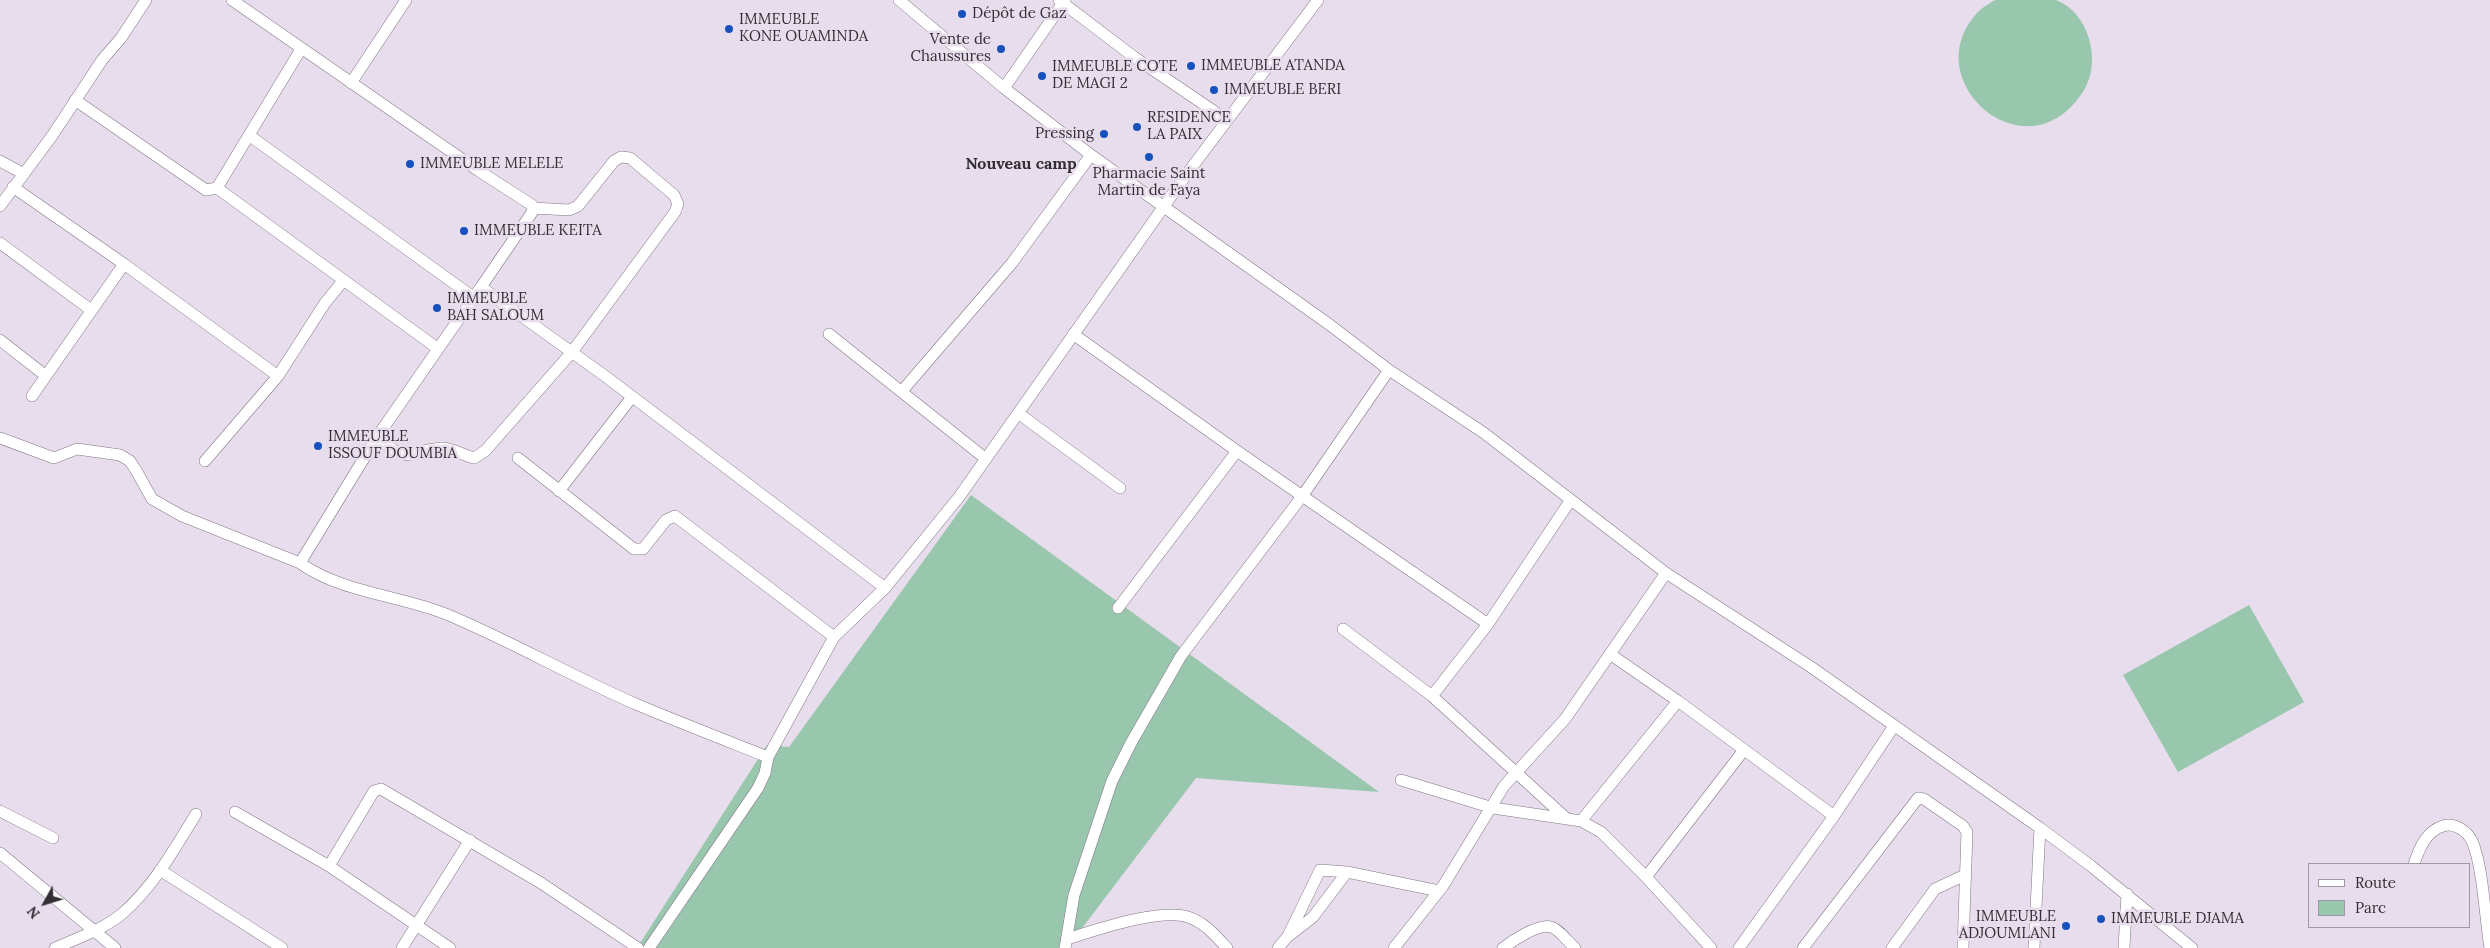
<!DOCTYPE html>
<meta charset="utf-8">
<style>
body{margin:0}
#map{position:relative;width:2490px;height:948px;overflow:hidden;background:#e8ddec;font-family:Lora,serif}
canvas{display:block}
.legend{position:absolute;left:2308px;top:863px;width:162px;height:65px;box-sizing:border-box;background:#e8ddec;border:1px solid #9f97a2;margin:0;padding:6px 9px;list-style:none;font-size:15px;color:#322e34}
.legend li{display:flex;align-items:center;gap:10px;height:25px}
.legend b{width:25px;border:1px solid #9f97a2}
.north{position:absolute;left:20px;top:878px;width:50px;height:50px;-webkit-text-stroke:4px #e8ddec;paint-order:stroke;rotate:231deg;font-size:14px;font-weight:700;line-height:20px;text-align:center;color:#322e34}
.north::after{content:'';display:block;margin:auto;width:18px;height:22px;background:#322e34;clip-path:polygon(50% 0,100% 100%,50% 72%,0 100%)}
</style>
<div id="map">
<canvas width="2490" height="948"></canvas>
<ul class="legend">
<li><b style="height:6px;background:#fff"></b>Route</li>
<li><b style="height:14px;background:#98c7ae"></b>Parc</li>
</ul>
<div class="north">N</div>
</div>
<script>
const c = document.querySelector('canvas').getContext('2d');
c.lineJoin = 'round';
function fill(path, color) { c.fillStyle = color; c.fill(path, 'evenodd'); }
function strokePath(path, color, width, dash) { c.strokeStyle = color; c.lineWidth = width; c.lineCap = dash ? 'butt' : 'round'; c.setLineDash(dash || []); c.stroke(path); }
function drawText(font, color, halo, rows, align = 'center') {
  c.font = font + ' Lora,serif'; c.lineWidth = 5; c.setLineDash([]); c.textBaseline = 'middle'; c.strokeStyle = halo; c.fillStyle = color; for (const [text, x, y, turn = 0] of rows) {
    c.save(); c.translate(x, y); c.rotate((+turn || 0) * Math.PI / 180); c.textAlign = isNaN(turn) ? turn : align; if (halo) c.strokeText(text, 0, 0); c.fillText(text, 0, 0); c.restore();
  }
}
fill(new Path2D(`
 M1995 0C2009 0 2045 0 2056 0 2089 12 2102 62 2084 90 2029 180 1914 82 1977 13 1981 8 1989 4 1995 0Z
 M971 495 1379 792 1196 778 1067 948H637L767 745 789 747Z
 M2249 605 2304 702 2178 772 2123 675Z`), '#98c7ae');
const minor = new Path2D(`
 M232 0 479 171 532 205 533 211 481 287
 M899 0 1004 88 1065 0
 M1059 0 1134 57 1227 120
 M351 83 406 0
 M1004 88 1091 155 1330 325 1389 370 1484 433 1666 573 1811 667 2040 828 2091 866 2192 948
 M75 100 206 190 217 188 301 49
 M250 136 473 297
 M0 161 24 174
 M13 187 124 264 278 376
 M217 188 437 348
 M0 206 52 136 102 60 121 38 146 0
 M0 243 91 310
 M829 334 986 459
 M1073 334 1237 451 1488 624
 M0 340 46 376
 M902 391 1012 263 1091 155
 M32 396 124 264
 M1018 413 1120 488
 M377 437C411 466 404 451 441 448 451 447 464 456 474 458L485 451 572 352 675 212 678 204 674 195 630 158 621 157 614 161 578 206 569 210 533 208
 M0 438 54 458 77 449 120 455 130 461 137 472 152 499 182 516 300 563C342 593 399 595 446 614 511 641 573 677 638 705 681 723 725 740 768 757
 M518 458 634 549H643L666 520 675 516 834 637
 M205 461 278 376 325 303 343 281
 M559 491 632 397
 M300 563 377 437 481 287 605 376 885 588
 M1118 608 1237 451
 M1343 629 1432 696 1567 819
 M1610 654 1678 701 1834 816
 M1432 696 1488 624 1570 501
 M1401 780 1493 808 1581 821 1601 832 1646 877 1711 948
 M0 811 53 838
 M235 812 329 866 450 948
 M1581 821 1678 701
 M0 853 115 948
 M2414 864C2419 849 2426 831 2443 826 2454 822 2467 831 2472 841 2483 866 2485 918 2490 948
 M329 866 374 791 381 789 541 883 638 948
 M160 870 282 948
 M1646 877 1744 750
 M1290 935 1313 917 1347 872
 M1067 939C1096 930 1159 908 1188 917 1204 922 1216 936 1227 948
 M55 948C78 938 104 929 123 913 154 886 175 848 196 814
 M402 948 470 840
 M649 948 758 788 765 773 768 757 834 637 885 588 959 497 1186 175 1318 0
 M1065 948 1074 895 1112 781 1131 743 1181 656 1303 495 1389 370
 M1278 948 1288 936 1320 870 1347 872 1439 891
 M1394 948 1443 886 1504 786 1565 719 1666 573
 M1503 948C1512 941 1539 923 1551 927 1559 929 1568 942 1575 948
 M1739 948 1834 816 1894 726
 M1803 948 1918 798 1924 799 1963 826 1967 832 1963 948
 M1892 948 1935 889 1965 875
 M2034 948 2040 828
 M2124 948 2127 894`);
strokePath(minor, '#807684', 12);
strokePath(minor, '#fff', 11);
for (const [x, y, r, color] of [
 [962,14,5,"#1652be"],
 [729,29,5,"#1652be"],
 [1001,49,5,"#1652be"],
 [1191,66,5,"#1652be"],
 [1042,76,5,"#1652be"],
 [1214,90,5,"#1652be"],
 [1137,127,5,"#1652be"],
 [1104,134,5,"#1652be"],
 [1149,157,5,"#1652be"],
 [410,164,5,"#1652be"],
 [464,231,5,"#1652be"],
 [437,308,5,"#1652be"],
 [318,446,5,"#1652be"],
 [2101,919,5,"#1652be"],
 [2066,926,5,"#1652be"]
]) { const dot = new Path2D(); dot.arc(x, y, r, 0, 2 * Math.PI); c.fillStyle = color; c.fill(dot); strokePath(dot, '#e8ddec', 2); }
drawText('15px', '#322e34', '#e8ddec', [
 ["Dépôt de Gaz",972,14],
 ["IMMEUBLE",739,20],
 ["KONE OUAMINDA",739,37],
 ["Vente de",991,40,"right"],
 ["Chaussures",991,57,"right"],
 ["IMMEUBLE ATANDA",1201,66],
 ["IMMEUBLE COTE",1052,67],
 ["DE MAGI 2",1052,84],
 ["IMMEUBLE BERI",1224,90],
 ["RESIDENCE",1147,118],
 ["LA PAIX",1147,135],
 ["Pressing",1094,134,"right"],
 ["IMMEUBLE MELELE",420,164],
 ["Pharmacie Saint",1149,174,"center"],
 ["Martin de Faya",1149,191,"center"],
 ["IMMEUBLE KEITA",474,231],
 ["IMMEUBLE",447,299],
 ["BAH SALOUM",447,316],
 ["IMMEUBLE",328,437],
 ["ISSOUF DOUMBIA",328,454],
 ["IMMEUBLE",2056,917,"right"],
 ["ADJOUMLANI",2056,934,"right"],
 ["IMMEUBLE DJAMA",2111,919]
], 'left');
drawText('bold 16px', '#322e34', '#e8ddec', [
 ["Nouveau camp",1021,164]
]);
</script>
